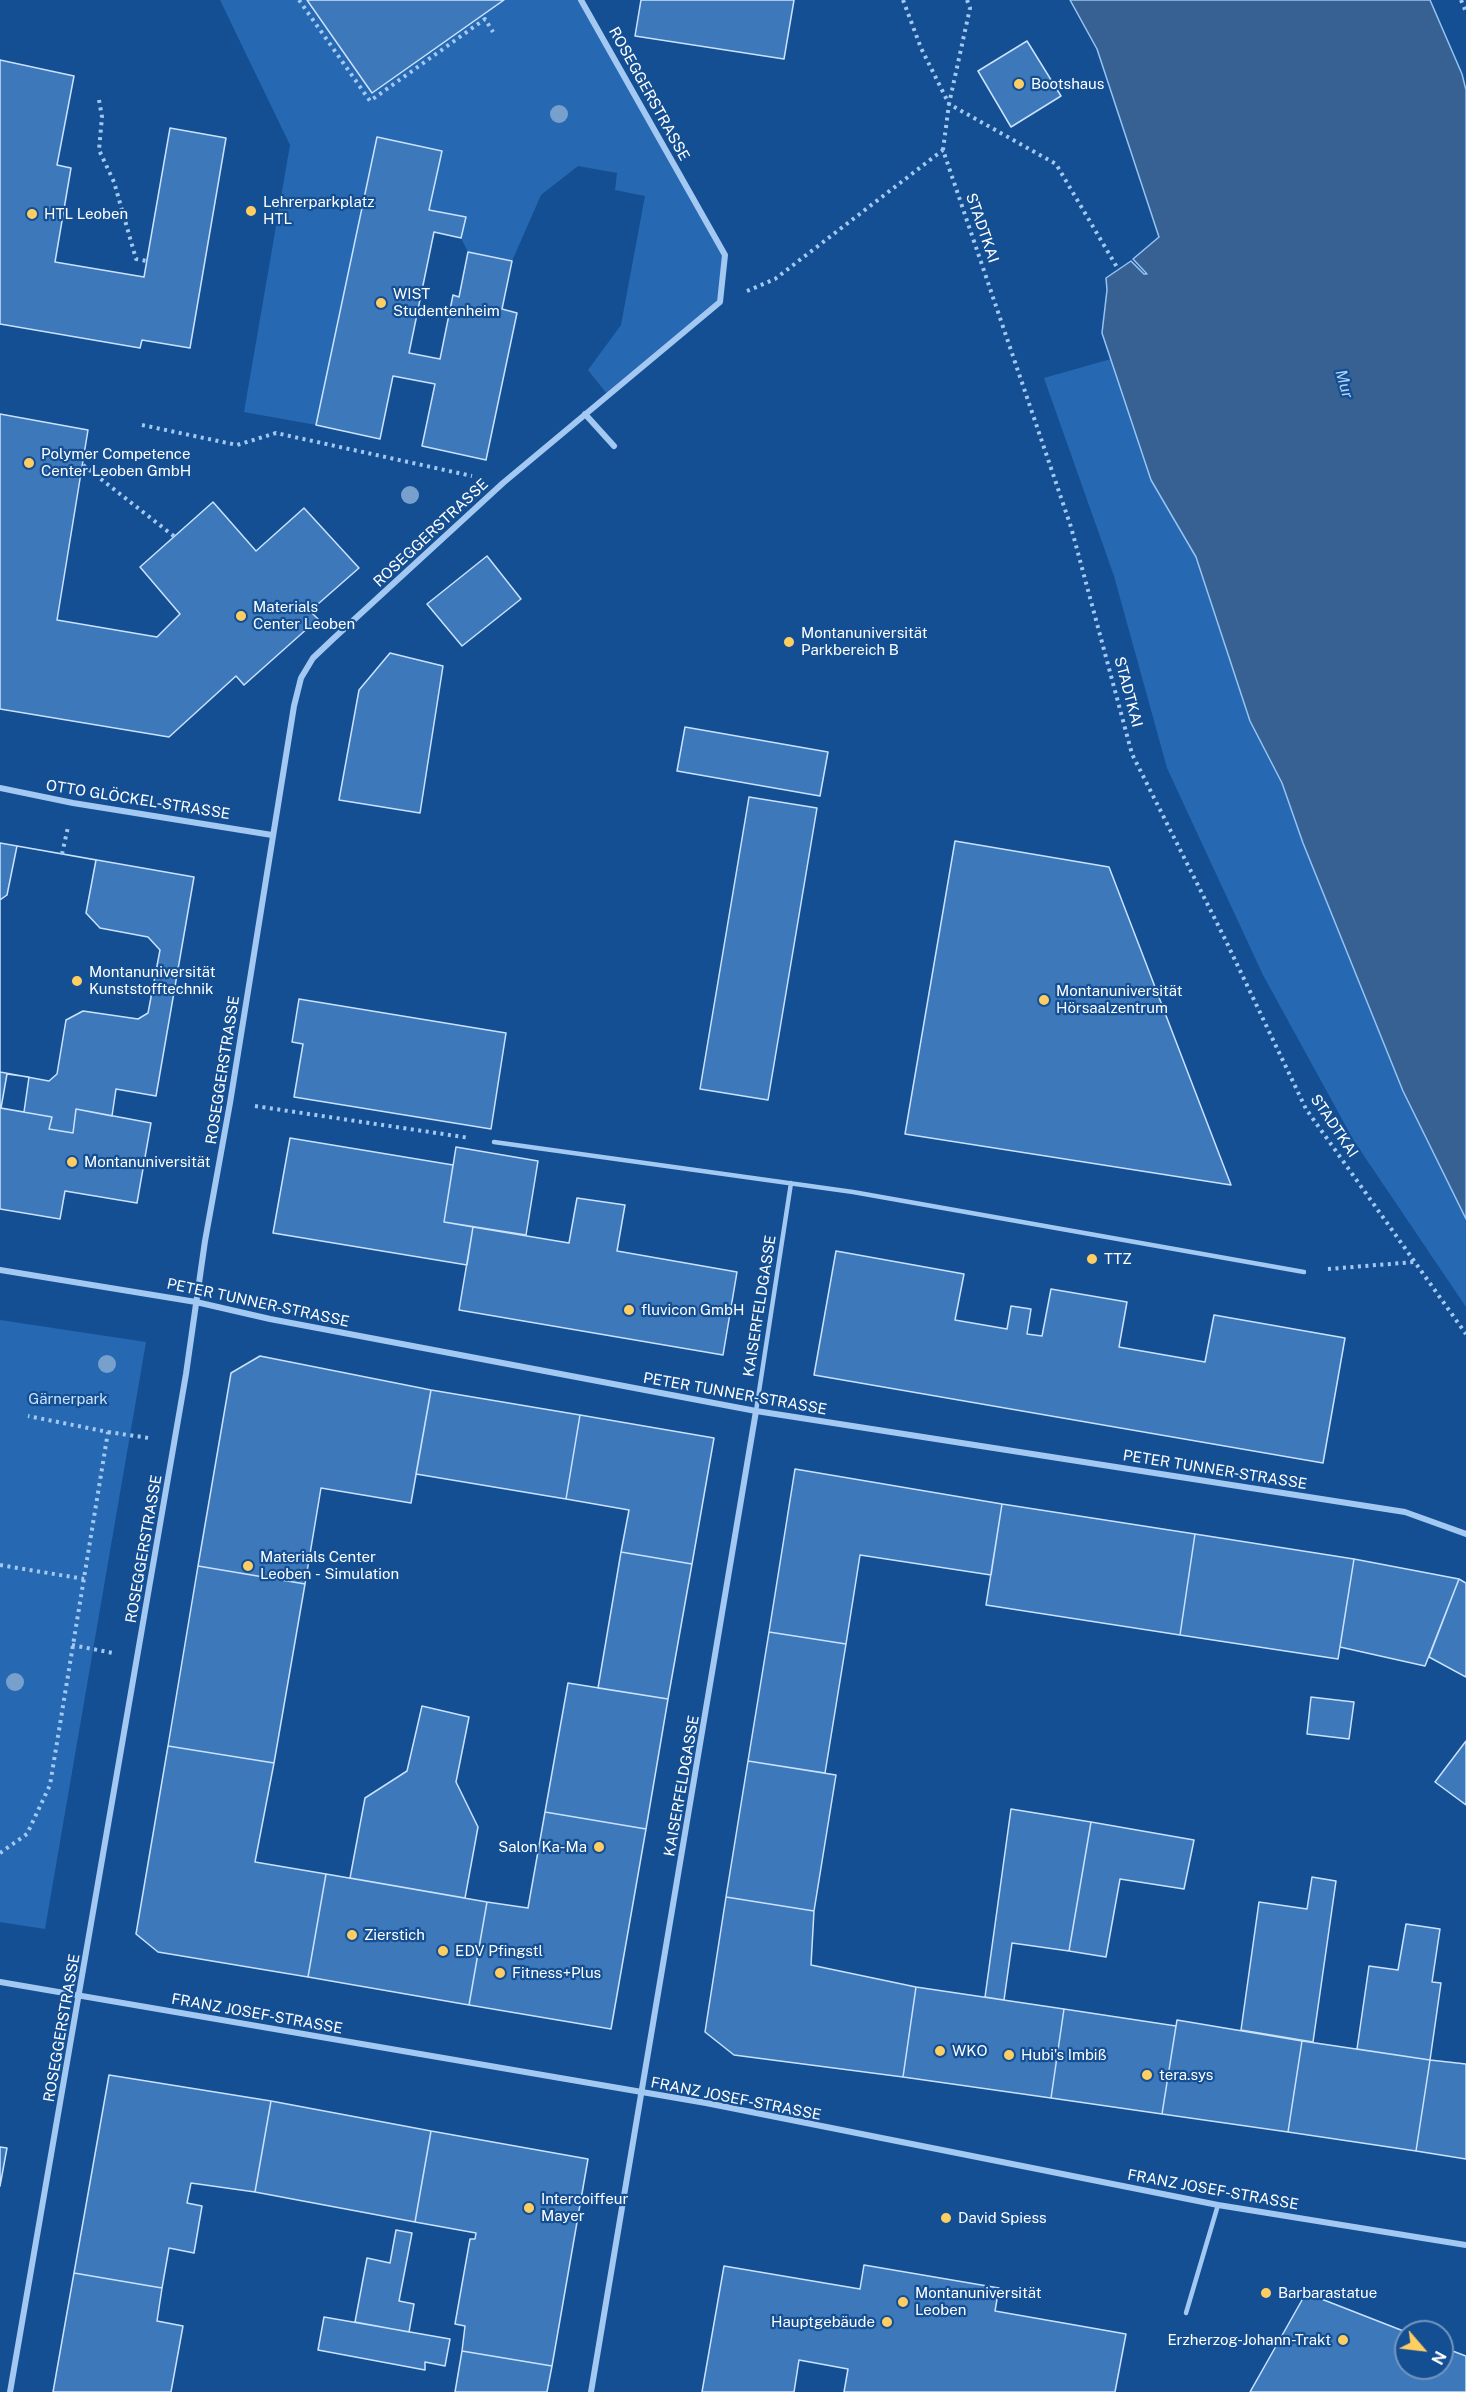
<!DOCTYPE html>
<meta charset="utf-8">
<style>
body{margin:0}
#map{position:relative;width:1466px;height:2392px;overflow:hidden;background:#144f93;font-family:"Public Sans",sans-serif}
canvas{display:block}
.north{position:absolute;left:1394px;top:2320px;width:60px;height:60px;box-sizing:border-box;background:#144f93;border:2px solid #7295be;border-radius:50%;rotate:118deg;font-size:16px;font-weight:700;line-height:24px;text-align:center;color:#fff}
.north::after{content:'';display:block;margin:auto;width:21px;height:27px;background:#ffce63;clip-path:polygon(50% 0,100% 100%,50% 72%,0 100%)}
</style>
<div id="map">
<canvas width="1466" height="2392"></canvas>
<div class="north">N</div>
</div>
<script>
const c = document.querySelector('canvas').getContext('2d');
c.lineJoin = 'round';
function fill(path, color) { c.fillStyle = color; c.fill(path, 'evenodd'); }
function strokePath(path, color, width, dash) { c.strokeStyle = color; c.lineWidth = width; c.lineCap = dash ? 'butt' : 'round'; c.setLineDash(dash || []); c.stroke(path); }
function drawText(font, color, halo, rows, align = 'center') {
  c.font = font + ' "Public Sans",sans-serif'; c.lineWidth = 4.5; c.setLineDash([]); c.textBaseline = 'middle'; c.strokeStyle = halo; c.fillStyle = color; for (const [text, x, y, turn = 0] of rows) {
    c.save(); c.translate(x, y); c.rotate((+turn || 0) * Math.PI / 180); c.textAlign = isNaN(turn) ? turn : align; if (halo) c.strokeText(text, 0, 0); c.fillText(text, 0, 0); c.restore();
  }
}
fill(new Path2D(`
 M220 0H581L725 255 720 302 607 394 588 370 621 325 645 196 615 190 617 173 578 166 541 195 512 261 468 252 461 238 465 217 429 210 441 151 377 137 316 425 244 412 290 145Z
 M1111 359 1151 480 1196 557 1250 721 1282 783 1303 843 1403 1091 1466 1219V1307L1354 1141 1263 975 1167 768 1114 576 1044 378Z
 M0 1320 146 1342 45 1929 0 1922Z`), '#2669b2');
const water = new Path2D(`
 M1070 0H1430L1462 74 1466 90V1219L1403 1091 1303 843 1282 783 1250 721 1196 557 1151 480 1102 333 1107 290 1106 278 1131 261 1144 274H1147L1133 259 1159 237 1097 49Z`);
fill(water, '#376193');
strokePath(water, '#95c4f4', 1.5);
const building = new Path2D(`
 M307 0H504L372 93Z
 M641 0H794L784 59 635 36Z
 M1027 41 1061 96 1011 127 978 71Z
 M0 60 74 76 57 165 71 168 55 262 144 277 170 128 226 138 190 348 142 340 140 348 0 324Z
 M377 137 442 151 429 210 466 217 461 238 434 232 409 353 440 359 453 295 459 297 468 252 512 261 502 309 517 313 486 460 422 446 435 384 393 376 380 439 316 425Z
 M0 414 88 430 57 620 157 637 180 614 140 567 213 502 256 551 304 508 359 568 310 611 318 619 244 685 236 676 169 737 0 709Z
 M487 556 521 599 462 646 427 604Z
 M390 653 443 666 420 813 339 800 359 690Z
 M685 727 828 752 820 796 677 771Z
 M749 797 817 808 768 1100 700 1089Z
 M955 841 1109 867 1231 1185 905 1134Z
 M0 843 194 877 156 1096 116 1089 112 1116 76 1109 73 1133 49 1129 52 1117 0 1108Z
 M17 846 96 860 86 913 100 928 148 937 160 950 148 1013 138 1019 83 1011 66 1020 57 1074 49 1081 0 1072V900L7 895Z
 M299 999 506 1033 491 1129 294 1097 303 1044 292 1042Z
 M7 1074 29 1077 24 1112 1 1108Z
 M0 1108 52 1117 49 1129 73 1133 76 1109 151 1123 137 1203 65 1191 60 1219 0 1209Z
 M290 1138 453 1165 444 1222 473 1227 467 1265 273 1233Z
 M456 1147 538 1161 526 1235 444 1222Z
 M577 1198 625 1205 617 1251 737 1272 723 1355 459 1310 473 1227 569 1243Z
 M836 1251 964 1274 955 1320 1007 1329 1011 1306 1031 1309 1027 1334 1042 1336 1051 1289 1127 1302 1119 1347 1205 1362 1214 1315 1345 1338 1323 1463 814 1375Z
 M260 1356 431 1390 411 1503 321 1488 305 1584 198 1566 231 1373Z
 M431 1390 580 1415 566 1499 416 1474Z
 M580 1415 714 1438 692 1564 621 1552 629 1510 566 1499Z
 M795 1469 1002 1504 991 1575 860 1555 846 1644 769 1632Z
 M1002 1504 1195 1534 1180 1635 986 1605Z
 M1195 1534 1354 1559 1338 1659 1180 1635Z
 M621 1552 692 1564 668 1699 598 1688Z
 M1354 1559 1459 1579 1425 1666 1340 1647Z
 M198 1566 305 1584 274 1763 168 1746Z
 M1459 1579 1466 1583V1677L1429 1657Z
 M769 1632 846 1644 825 1773 748 1761Z
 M568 1683 668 1699 646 1829 545 1812Z
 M1311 1697 1354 1702 1349 1739 1307 1734Z
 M422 1706 469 1717 456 1782 478 1827 465 1898 350 1878 365 1798 407 1771Z
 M1466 1741V1805L1435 1782Z
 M168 1746 274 1763 255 1862 326 1874 308 1977 158 1952 136 1934Z
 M748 1761 836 1775 814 1911 726 1897Z
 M1011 1809 1091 1822 1069 1951 1012 1943 1004 2000 985 1997Z
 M545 1812 646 1829 611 2029 469 2005 487 1902 528 1908Z
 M1091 1822 1194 1840 1184 1889 1120 1879 1106 1957 1069 1951Z
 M326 1874 487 1902 469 2005 308 1977Z
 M1312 1877 1336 1881 1313 2042 1241 2030 1259 1902 1307 1909Z
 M726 1897 814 1911 811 1965 916 1987 903 2077 734 2055 705 2032Z
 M1406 1924 1440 1929 1432 1982 1441 1983 1430 2060 1357 2049 1369 1966 1398 1970Z
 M916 1987 1064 2009 1051 2098 903 2077Z
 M1064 2009 1176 2026 1162 2114 1051 2098Z
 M1177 2020 1302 2041 1288 2132 1162 2114Z
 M1302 2041 1430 2060 1416 2151 1288 2132Z
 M1430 2060 1466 2064V2159L1416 2151Z
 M109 2075 271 2101 255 2192 191 2183 187 2203 202 2206 194 2253 169 2248 162 2288 74 2273Z
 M271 2101 431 2131 415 2222 255 2192Z
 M431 2131 588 2159 552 2366 462 2351 465 2326 455 2324 470 2239H475L476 2233 415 2222Z
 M0 2147 7 2148 0 2186Z
 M396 2230 412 2233 399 2301 414 2304 409 2332 355 2322 367 2258 390 2263Z
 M864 2265 999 2288 995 2311 1126 2334 1115 2392H844L848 2369 799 2360 794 2392H702L724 2266 860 2289Z
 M74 2273 162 2288 157 2321 183 2326 171 2392H53Z
 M1306 2293 1406 2332V2368H1442V2347L1466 2356V2392H1250Z
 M324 2317 450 2339 445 2366 425 2362V2370L318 2350Z
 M462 2351 552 2366 547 2392H455Z`);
fill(building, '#3d78bb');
strokePath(building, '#cae2fc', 1.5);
strokePath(new Path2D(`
 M299 0 370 101 485 19 493 32
 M903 0 921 48 949 104 943 150 1071 527 1132 754 1225 939 1306 1109 1466 1334
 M967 0 970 8 949 104 1056 164 1118 269
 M1461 0 1466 12
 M99 100 102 117 99 150 114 182 136 259 147 261
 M747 291 775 279 943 150
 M142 425 237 445 276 433 472 476
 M83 465 175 537
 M62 854 68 827
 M255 1106 470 1138
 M1328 1269 1414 1262
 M108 1432 149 1438
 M0 1565 84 1579
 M72 1645 113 1653
 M0 1853 27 1834 50 1785 108 1432 28 1416`), '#a3c8f2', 4, [3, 4.5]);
strokePath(new Path2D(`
 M494 1142 853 1192 1304 1272
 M756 1411 791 1183
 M1186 2313 1218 2205`), '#a3c8f2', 4.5);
strokePath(new Path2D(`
 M585 414 614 446
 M0 788 73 803 272 835
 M0 1270 196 1302 270 1319 756 1411 1405 1512 1466 1534
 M0 1982 706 2103 1218 2205 1466 2245
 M10 2392 186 1374 205 1241 230 1103 294 706 301 678 313 658 333 639 503 483 720 302 725 255 581 0
 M591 2392 756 1411`), '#a3c8f2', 6);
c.fillStyle = '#78a0cd';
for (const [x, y] of [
 [559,114],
 [410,495],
 [107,1364],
 [15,1682]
]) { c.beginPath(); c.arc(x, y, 9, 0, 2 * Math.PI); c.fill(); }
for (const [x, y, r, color] of [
 [1019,84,6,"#ffce63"],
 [251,211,6,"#ffce63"],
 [32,214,6,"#ffce63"],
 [381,303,6,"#ffce63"],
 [29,463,6,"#ffce63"],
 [241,616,6,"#ffce63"],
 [789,642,6,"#ffce63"],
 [77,981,6,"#ffce63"],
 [1044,1000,6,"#ffce63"],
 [72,1162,6,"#ffce63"],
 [1092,1259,6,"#ffce63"],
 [629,1310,6,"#ffce63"],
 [248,1566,6,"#ffce63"],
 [599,1847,6,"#ffce63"],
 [352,1935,6,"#ffce63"],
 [443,1951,6,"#ffce63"],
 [500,1973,6,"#ffce63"],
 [940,2051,6,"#ffce63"],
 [1009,2055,6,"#ffce63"],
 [1147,2075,6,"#ffce63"],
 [529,2208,6,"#ffce63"],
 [946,2218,6,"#ffce63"],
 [1266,2293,6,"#ffce63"],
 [903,2302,6,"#ffce63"],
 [887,2322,6,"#ffce63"],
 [1343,2340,6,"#ffce63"]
]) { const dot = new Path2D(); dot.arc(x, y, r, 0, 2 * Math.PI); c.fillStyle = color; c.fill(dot); strokePath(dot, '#144f93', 2); }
drawText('15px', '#fff', '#144f93', [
 ["Bootshaus",1031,84],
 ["Lehrerparkplatz",263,202],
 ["HTL",263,219],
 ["HTL Leoben",44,214],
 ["WIST",393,294],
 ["Studentenheim",393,311],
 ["Polymer Competence",41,454],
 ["Center Leoben GmbH",41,471],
 ["Materials",253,607],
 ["Center Leoben",253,624],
 ["Montanuniversität",801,633],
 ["Parkbereich B",801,650],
 ["Montanuniversität",89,972],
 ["Kunststofftechnik",89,989],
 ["Montanuniversität",1056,991],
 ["Hörsaalzentrum",1056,1008],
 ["Montanuniversität",84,1162],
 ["TTZ",1104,1259],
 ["fluvicon GmbH",641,1310],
 ["Materials Center",260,1557],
 ["Leoben - Simulation",260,1574],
 ["Salon Ka-Ma",587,1847,"right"],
 ["Zierstich",364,1935],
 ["EDV Pfingstl",455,1951],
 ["Fitness+Plus",512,1973],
 ["WKO",952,2051],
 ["Hubi's Imbiß",1021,2055],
 ["tera.sys",1159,2075],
 ["Intercoiffeur",541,2199],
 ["Mayer",541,2216],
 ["David Spiess",958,2218],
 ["Montanuniversität",915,2293],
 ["Leoben",915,2310],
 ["Barbarastatue",1278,2293],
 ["Hauptgebäude",875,2322,"right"],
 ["Erzherzog-Johann-Trakt",1331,2340,"right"]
], 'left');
drawText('15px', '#fff', '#144f93', [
 ["ROSEGGERSTRASSE",649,94,61],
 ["STADTKAI",982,228,71],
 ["ROSEGGERSTRASSE",431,533,-43],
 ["STADTKAI",1128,692,75],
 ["OTTO GLÖCKEL-STRASSE",138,800,9],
 ["ROSEGGERSTRASSE",223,1070,-81],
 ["STADTKAI",1334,1126,56],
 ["PETER TUNNER-STRASSE",258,1303,12],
 ["KAISERFELDGASSE",760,1306,-81],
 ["PETER TUNNER-STRASSE",735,1394,10],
 ["PETER TUNNER-STRASSE",1215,1470,9],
 ["ROSEGGERSTRASSE",144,1549,-80],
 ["KAISERFELDGASSE",682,1786,-80],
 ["FRANZ JOSEF-STRASSE",257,2014,10],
 ["ROSEGGERSTRASSE",62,2028,-80],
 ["FRANZ JOSEF-STRASSE",736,2099,11],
 ["FRANZ JOSEF-STRASSE",1213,2190,10]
]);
drawText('15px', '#cae2fc', '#144f93', [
 ["Gärnerpark",68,1399]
]);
drawText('italic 16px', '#afd2f8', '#144f93', [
 ["Mur",1344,384,74]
]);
</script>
